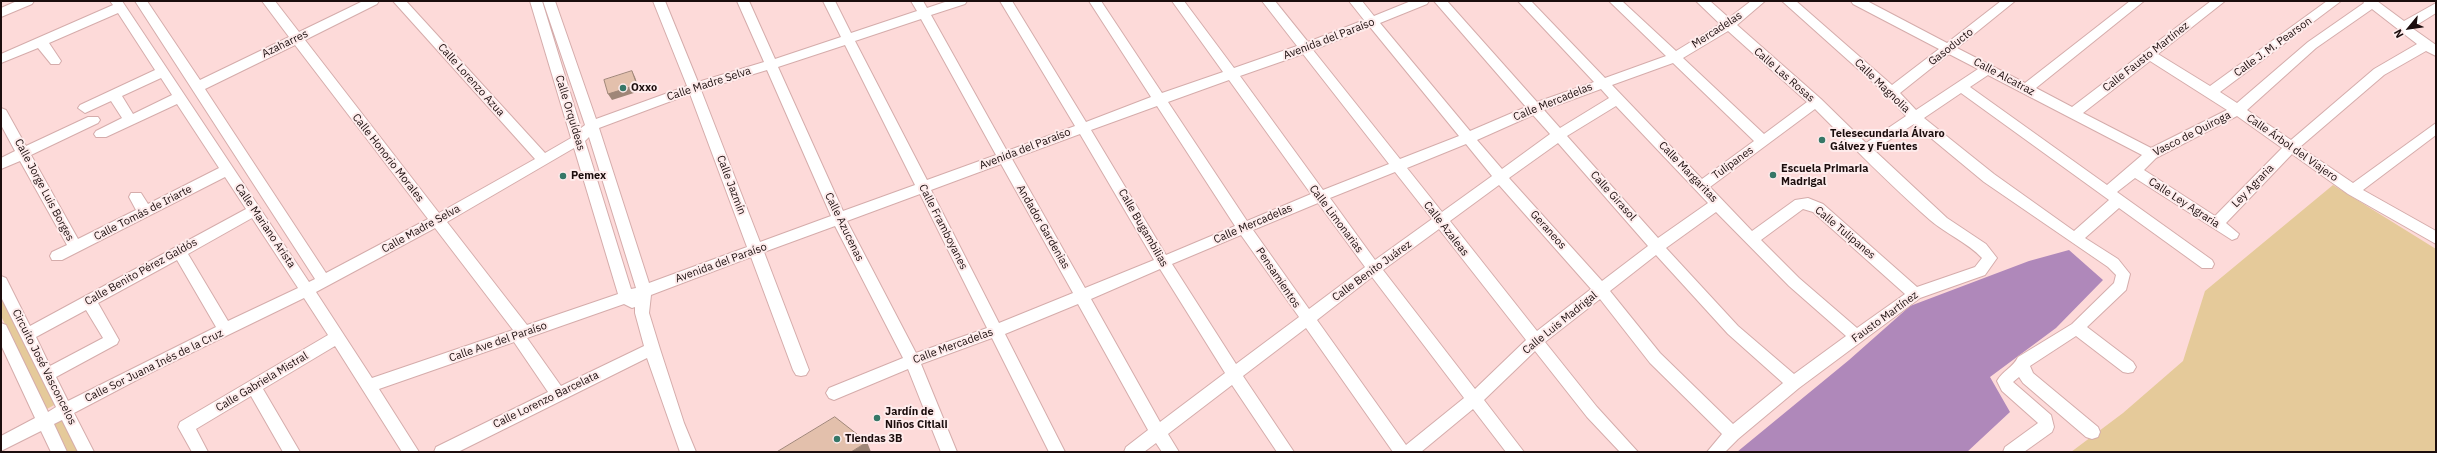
<!DOCTYPE html>
<meta charset="utf-8">
<style>
body{margin:0}
#map{position:relative;width:2437px;height:453px;overflow:hidden;background:#fddad9;font-family:"IBM Plex Sans",sans-serif}
canvas{display:block}
.frame{position:absolute;inset:0;border:2px solid #1b0d0d;pointer-events:none}
.north{position:absolute;left:2389px;top:8px;width:40px;height:40px;-webkit-text-stroke:3px #feecec;paint-order:stroke;rotate:241deg;font-size:11px;font-weight:700;line-height:16px;text-align:center;color:#1b0d0d}
.north::after{content:'';display:block;margin:auto;width:14px;height:18px;background:#1b0d0d;clip-path:polygon(50% 0,100% 100%,50% 72%,0 100%)}
</style>
<div id="map">
<canvas width="2437" height="453"></canvas>
<div class="frame"></div>
<div class="north">N</div>
</div>
<script>
const c = document.querySelector('canvas').getContext('2d');
c.lineJoin = 'round';
function fill(path, color) { c.fillStyle = color; c.fill(path, 'evenodd'); }
function strokePath(path, color, width, dash) { c.strokeStyle = color; c.lineWidth = width; c.lineCap = dash ? 'butt' : 'round'; c.setLineDash(dash || []); c.stroke(path); }
function drawText(font, color, halo, rows, align = 'center') {
  c.font = font + ' "IBM Plex Sans",sans-serif'; c.lineWidth = 4; c.setLineDash([]); c.textBaseline = 'middle'; c.strokeStyle = halo; c.fillStyle = color; for (const [text, x, y, turn = 0] of rows) {
    c.save(); c.translate(x, y); c.rotate((+turn || 0) * Math.PI / 180); c.textAlign = isNaN(turn) ? turn : align; if (halo) c.strokeText(text, 0, 0); c.fillText(text, 0, 0); c.restore();
  }
}
fill(new Path2D(`
 M2333 185 2436 249V452H2071L2123 413 2183 361 2205 291Z
 M1 294 56 404 47 409 1 316Z
 M63 417 80 452H64L51 424Z`), '#e5ca9a');
fill(new Path2D(`
 M2069 250 2103 280 2056 328 1990 377 2010 412 1967 452H1737L1849 360 1910 306 2029 261Z`), '#af88ba');
const minor = new Path2D(`
 M17 1H34L32 4 1 17V8Z
 M110 1H122L309 282 315 279 135 1H147L200 80 289 37 262 1H275L299 32 363 1H379L377 4 305 40 439 213 535 159 393 1H406L545 153 571 138 530 1H542L581 128 585 125 543 1H555L596 119 687 86 653 1H665L698 82 764 62 737 1H749L775 59 841 37 823 1H835L851 33 917 11 911 1H923L927 8 948 1H967L965 4 931 15 1007 151 1075 126 1000 1H1012L1086 122 1151 97 1089 1H1101L1162 93 1223 72 1172 1H1184L1234 68 1297 46 1262 1H1275L1308 42 1364 20 1349 1H1362L1374 16 1411 1H1429L1427 4 1380 23 1470 131 1526 107 1434 1H1447L1537 102 1594 82 1518 1H1531L1605 78 1666 56 1609 1H1622L1676 51 1720 24 1696 1H1710L1729 18 1751 1H1765L1737 25 1821 99 1866 143 1906 116 1887 95 1782 1H1796L1892 85 1939 49 1853 4 1851 1H1867L1947 43 2001 1H2015L1957 48 2025 83 2130 1H2144L2036 88 2072 107 2211 1H2225L2158 54 2210 86 2327 1H2341L2220 92 2237 103 2308 42 2364 3 2363 1H2377L2404 21 2436 3V13L2412 28 2436 45V56L2426 51 2384 75 2300 147 2353 183 2436 123V135L2363 190 2436 231V244L2348 194 2292 154 2226 223 2239 234 2237 238 2232 240 2135 178 2117 192 2212 260 2214 264 2212 268H2202L2119 208 2085 238 2118 259 2130 274 2126 290 2087 327 2133 362 2136 367 2133 372 2128 373 2123 372 2076 336 2030 366 2033 373 2098 427 2100 432 2098 437 2092 439 2086 437 2023 383 2019 377 2013 382 2051 415 2054 427 2052 432 2024 452H2003L2005 447 2038 423 2002 391 1997 381C2003 370 2013 368 2018 357L2072 324 2114 283 2116 275 2108 267 1984 182 1914 124 1874 150 1947 218 1986 244 1997 258 1985 275 1920 298 1799 388 1738 439 1725 452H1707L1722 434 1650 363 1600 299 1545 342 1597 407 1638 452H1620L1587 417 1535 351 1484 400 1524 452H1506L1473 409 1421 452H1393L1306 328 1243 376 1294 452H1277L1232 385 1168 434 1179 452H1162L1156 443 1144 452H1124L1126 447 1148 430 1078 304 1005 334 1065 452H1049L992 338 921 364 957 452H941L908 369 834 400 829 398 826 393 829 388 903 358 835 226 764 252 809 370 806 375 801 376 796 375 793 370 751 257 651 295 649 313 660 349 684 423 696 452H680L647 358 458 452H434L436 447 548 392 514 342 379 389 419 452H402L335 346 263 389 300 452H283L251 396 196 429 208 452H192L178 427 180 422 328 335 304 298 150 373 74 413 94 452H78L62 420 54 424 67 452H51L41 431 1 451V436L35 418 1 345V323L6 325 48 412 56 407 1 297V276L6 278 30 326 246 209 225 177 62 260H52L50 256 52 252 67 245 20 161 1 169V158L15 151 1 125V108L6 110 26 146 88 117H98L100 120 98 123 31 155 78 239 136 210 129 197 131 193H141L148 204 219 168 177 104 106 137H96L94 134 96 131 122 118 111 101 85 113 78 108 80 105 155 70 118 13 49 43 61 61 59 64H51L38 48 1 63V54L113 5ZM2372 9 2417 44 2374 69 2291 140 2247 110 2316 48ZM921 19 996 155 927 180 855 41ZM1370 27 1459 136 1400 159 1313 50ZM1728 31 1807 102 1764 134 1683 58ZM295 45 428 219 326 273 205 89ZM845 45 915 185 843 211 778 67ZM1303 54 1389 164 1323 190 1240 76ZM1949 54 1978 69 1916 110 1900 93ZM2150 61 2227 110 2151 148 2083 113ZM1673 63 1754 141 1702 179 1612 85ZM767 70 831 216 760 242 701 90ZM1988 75 2142 155 2107 185 1970 87ZM161 78 172 95 133 114 122 96ZM1229 80 1311 194 1247 221 1168 102ZM1601 89 1609 98 1560 128 1544 110ZM1961 93 2109 200 2074 231 1994 174 1924 118ZM690 94 747 247 649 283 599 128ZM1157 106 1235 226 1166 255 1091 130ZM1616 106 1708 203 1658 238 1567 136ZM1815 109C1853 147 1890 185 1930 220 1946 234 1967 242 1982 258L1975 267 1917 287 1823 204 1808 198 1795 200 1752 231 1710 187ZM1533 115 1550 134 1502 169 1477 140ZM2237 116 2282 148 2215 216 2144 170 2156 158ZM1080 134 1154 260 1085 288 1012 159ZM589 137 636 288 631 289 585 141ZM1558 143 1648 246 1602 281 1509 178ZM1466 144 1492 176 1442 212 1407 168ZM574 148 618 294 527 325 447 222ZM1001 164 1073 293 999 323 931 190ZM1395 172 1432 219 1375 260 1330 198ZM1499 185 1591 289 1537 331 1450 221ZM920 194 987 328 916 353 847 221ZM1318 203 1365 267 1309 309 1253 230ZM1803 209 1813 212 1905 294 1857 328 1799 278 1761 240ZM1716 212 1789 286 1846 336 1794 374 1738 326 1666 248ZM252 218 298 288 228 321 188 254ZM435 228 513 330 372 378 316 292ZM1439 229 1526 340 1475 389 1383 270ZM1241 235 1299 317 1236 364 1172 264ZM1656 255 1728 334 1783 383 1733 424 1660 353 1610 291ZM177 260 216 327 68 401 56 377 117 344 119 340 98 303ZM1160 269 1225 373 1160 422 1091 299ZM1372 277 1464 398 1406 445 1317 320ZM624 304 632 308 635 307V313L644 346 561 386 527 338ZM86 310 103 338 50 366 36 337Z`);
strokePath(minor, '#d5acab', 2);
fill(minor, '#fff');
fill(new Path2D(`
 M632 71 635 77 640 91 612 100 608 94Z
 M867 442 871 452H851Z`), '#9f8678');
const building = new Path2D(`
 M632 71 637 85 608 94 604 80Z
 M835 417 867 442 851 452H777Z`);
fill(building, '#e3c0ac');
strokePath(building, '#9f8678', 1);
for (const [x, y, r, color] of [
 [623,88,4,"#367767"],
 [1822,140,4,"#367767"],
 [1773,175,4,"#367767"],
 [563,176,4,"#367767"],
 [877,418,4,"#367767"],
 [837,439,4,"#367767"]
]) { const dot = new Path2D(); dot.arc(x, y, r, 0, 2 * Math.PI); c.fillStyle = color; c.fill(dot); strokePath(dot, '#feecec', 1.5); }
drawText('11px', '#1b0d0d', '#feecec', [
 ["Mercadelas",1717,30,-33],
 ["Avenida del Paraíso",1329,39,-21],
 ["Azaharres",285,44,-26],
 ["Gasoducto",1951,47,-38],
 ["Calle J. M. Pearson",2273,47,-36],
 ["Calle Fausto Martínez",2146,57,-38],
 ["Calle Las Rosas",1784,75,41],
 ["Calle Alcatraz",2004,77,28],
 ["Calle Lorenzo Azua",471,80,48],
 ["Calle Madre Selva",709,84,-18],
 ["Calle Magnolia",1882,86,44],
 ["Calle Mercadelas",1553,102,-22],
 ["Calle Orquídeas",570,113,73],
 ["Vasco de Quiroga",2192,134,-27],
 ["Calle Árbol del Viajero",2292,148,35],
 ["Avenida del Paraíso",1025,149,-21],
 ["Calle Honorio Morales",388,158,52],
 ["Tulipanes",1733,163,-36],
 ["Calle Margaritas",1688,172,46],
 ["Calle Jazmín",731,185,69],
 ["Ley Agraria",2253,186,-46],
 ["Calle Jorge Luis Borges",44,190,62],
 ["Calle Girasol",1613,196,48],
 ["Calle Ley Agraria",2184,203,33],
 ["Calle Tomás de Iriarte",143,213,-27],
 ["Calle Limonarias",1336,219,53],
 ["Calle Mercadelas",1253,224,-23],
 ["Calle Mariano Arista",265,226,56],
 ["Calle Azucenas",844,227,64],
 ["Calle Framboyanes",943,227,63],
 ["Andador Gardenias",1043,227,60],
 ["Calle Bugambilias",1143,228,60],
 ["Calle Madre Selva",421,229,-29],
 ["Calle Azaleas",1446,229,52],
 ["Geraneos",1548,230,48],
 ["Calle Tulipanes",1845,233,40],
 ["Avenida del Paraíso",721,263,-20],
 ["Calle Benito Juárez",1372,271,-36],
 ["Calle Benito Pérez Galdós",141,272,-29],
 ["Pensamientos",1278,278,56],
 ["Fausto Martínez",1885,317,-36],
 ["Calle Luis Madrigal",1560,323,-39],
 ["Calle Ave del Paraíso",498,342,-19],
 ["Calle Mercadelas",953,346,-20],
 ["Calle Sor Juana Inés de la Cruz",154,366,-26],
 ["Circuito José Vasconcelos",44,367,63],
 ["Calle Gabriela Mistral",262,382,-31],
 ["Calle Lorenzo Barcelata",546,400,-26]
]);
drawText('bold 11px', '#1b0d0d', '#feecec', [
 ["Oxxo",631,88],
 ["Telesecundaria Álvaro",1830,134],
 ["Gálvez y Fuentes",1830,147],
 ["Escuela Primaria",1781,169],
 ["Madrigal",1781,182],
 ["Pemex",571,176],
 ["Jardín de",885,412],
 ["Niños Citlali",885,425],
 ["Tiendas 3B",845,439]
], 'left');
</script>
